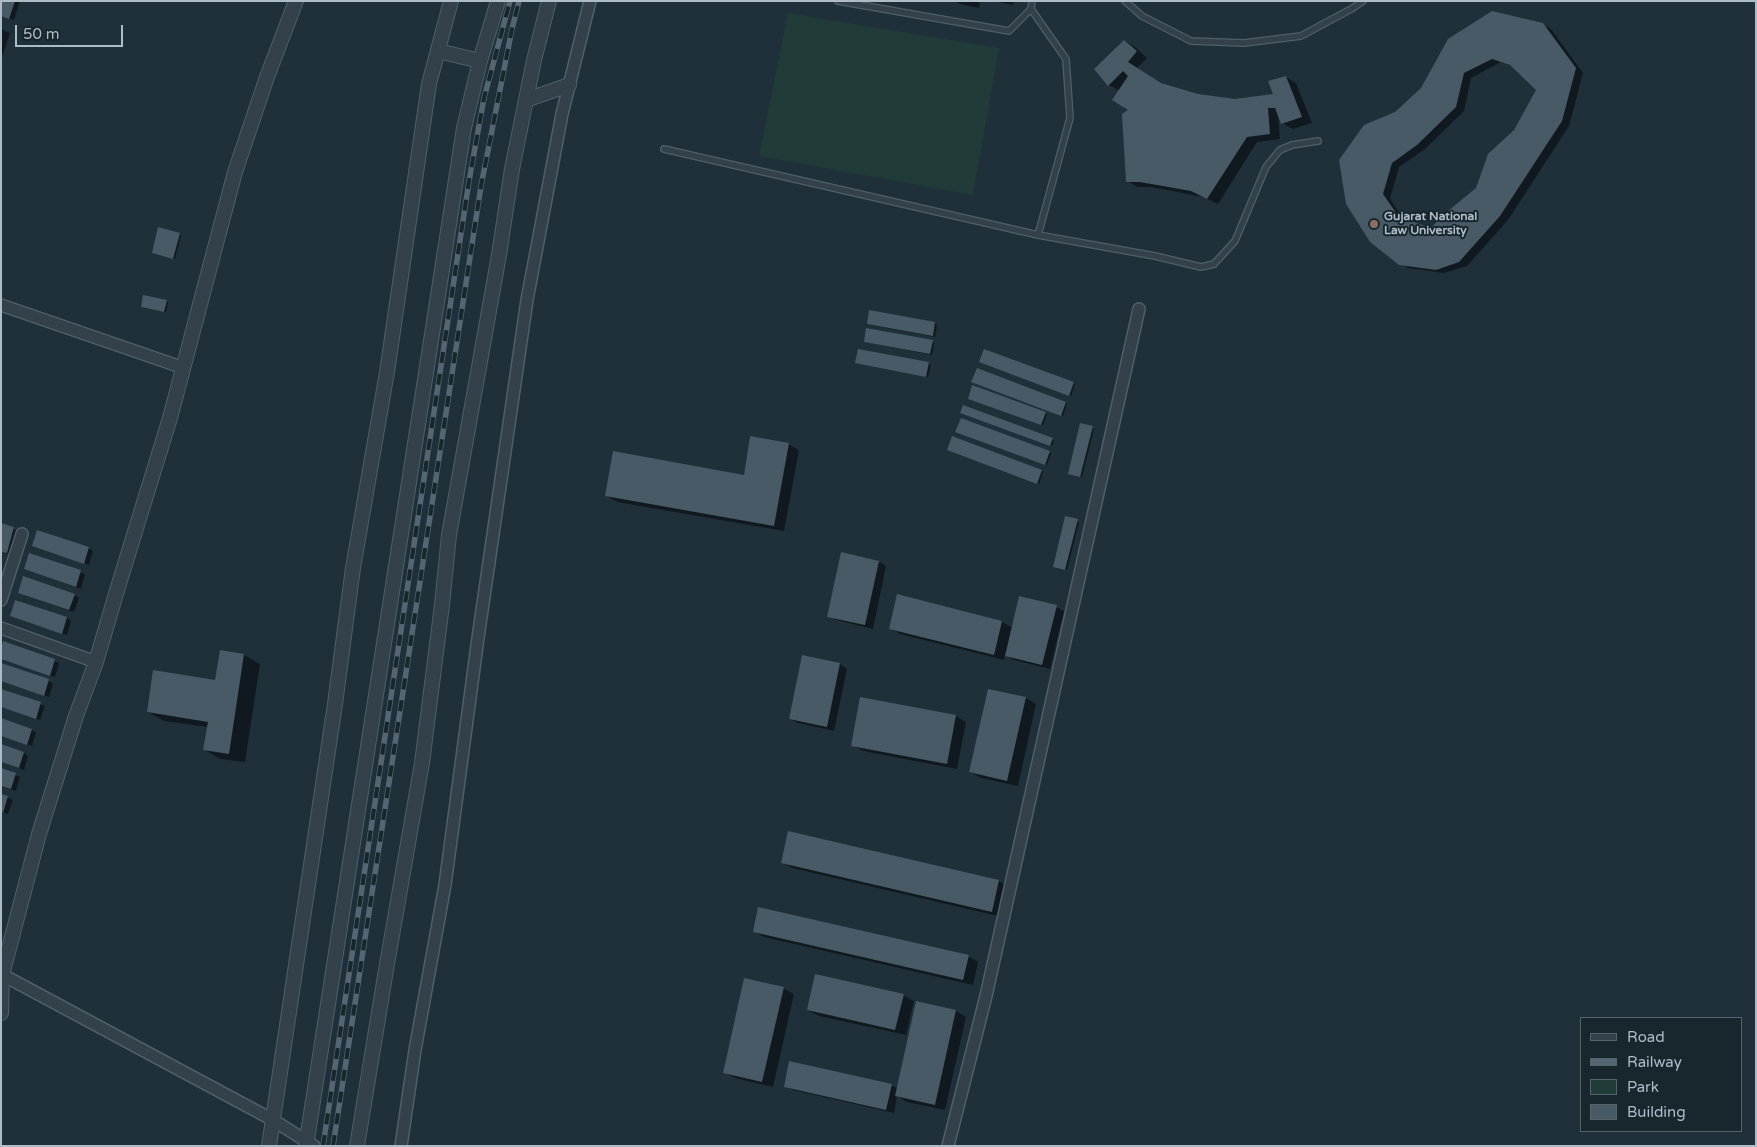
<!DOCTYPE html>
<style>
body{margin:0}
#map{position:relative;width:1757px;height:1147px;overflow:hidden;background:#1f303a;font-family:"Varela Round",sans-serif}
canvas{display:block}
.frame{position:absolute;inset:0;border:2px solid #adbcc7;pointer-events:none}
.legend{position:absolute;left:1580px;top:1017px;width:162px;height:115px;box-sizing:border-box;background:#18262e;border:1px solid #54626b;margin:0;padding:6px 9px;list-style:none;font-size:15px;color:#adbcc7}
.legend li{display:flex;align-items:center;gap:10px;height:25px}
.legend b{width:25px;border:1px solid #54626b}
.scale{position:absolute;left:15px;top:25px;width:108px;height:22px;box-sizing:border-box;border:2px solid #adbcc7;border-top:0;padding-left:6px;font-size:15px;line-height:18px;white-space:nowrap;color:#adbcc7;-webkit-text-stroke:4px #18262e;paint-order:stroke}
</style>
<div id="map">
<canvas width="1757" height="1147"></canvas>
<div class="frame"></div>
<ul class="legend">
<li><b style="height:6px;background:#33414a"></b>Road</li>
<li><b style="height:6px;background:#546671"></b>Railway</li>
<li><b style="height:14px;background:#213b38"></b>Park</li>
<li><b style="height:14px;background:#475a66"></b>Building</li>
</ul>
<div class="scale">50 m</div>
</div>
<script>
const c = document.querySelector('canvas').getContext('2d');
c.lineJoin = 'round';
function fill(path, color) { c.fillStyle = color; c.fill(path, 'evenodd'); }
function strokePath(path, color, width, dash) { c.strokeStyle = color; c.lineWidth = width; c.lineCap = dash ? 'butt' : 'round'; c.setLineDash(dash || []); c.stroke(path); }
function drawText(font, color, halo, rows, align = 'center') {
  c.font = font + ' "Varela Round",sans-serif'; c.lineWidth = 4; c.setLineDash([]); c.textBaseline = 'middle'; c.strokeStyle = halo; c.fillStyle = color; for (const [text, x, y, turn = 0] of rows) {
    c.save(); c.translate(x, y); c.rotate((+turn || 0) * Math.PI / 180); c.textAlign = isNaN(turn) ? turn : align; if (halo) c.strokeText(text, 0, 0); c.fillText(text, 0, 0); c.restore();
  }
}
fill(new Path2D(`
 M788 13 999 48 973 195 759 156Z`), '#213b38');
fill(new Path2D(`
 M1 1H20L14 20 1 16Z
 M954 1H980L979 8 960 4Z
 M993 1H1014L1013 5Z
 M1542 24 1551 29 1583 73 1569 126 1508 220 1467 266 1444 273 1408 268 1371 241 1395 114ZM1501 62 1514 67 1537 90 1515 131 1477 188 1432 230 1405 221 1390 199 1399 167 1425 149 1464 111 1471 78Z
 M1 29 10 33 1 60Z
 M1125 41 1135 47 1147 58 1137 68 1163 85 1197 95 1235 100 1275 95 1286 77 1296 83 1312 123 1293 129 1282 123 1278 113 1280 139 1257 142 1218 204 1203 197 1151 187H1138L1127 181 1130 110 1120 91 1109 85Z
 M179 234 181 235 175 259 155 254Z
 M166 301 168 302 166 312 144 308Z
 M870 312 935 323 937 325 935 337 870 325 868 324Z
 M865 342H932L934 343 932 355Z
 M859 350 929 364 931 365 928 377 859 363Z
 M983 363 1073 383 1075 384 1071 396Z
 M975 382 1066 403 1067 404 1063 416Z
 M971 399 1045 413 1047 414 1043 425Z
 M964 414 1052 439 1054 440 1052 446Z
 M961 419 1050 452 1051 454 1047 465 959 432Z
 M1092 428 1094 429 1082 477 1071 474Z
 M788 444 799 450 784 531 617 502 607 496 745 476Z
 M951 451 1042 471 1043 472 1039 484Z
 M1077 521 1079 522 1067 570 1056 568Z
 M1 525 18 531 12 555 1 552Z
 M33 545 89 548 93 551 89 565Z
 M30 554 85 574 81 589 25 569Z
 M879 562 886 566 873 629 836 620 829 616Z
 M24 595H74L79 598 74 612Z
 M898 595 1002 622 1013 628 1056 607 1064 611 1050 669 1014 660 1005 655 1004 660 900 634 890 628Z
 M16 618H67L71 621 67 635Z
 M4 643 59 663 55 677 4 660Z
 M221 651 244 655 260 664 245 762 220 759 205 750 208 727 164 721 148 712 216 681Z
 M803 656 840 664 847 669 834 731 798 723 790 719Z
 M1 664 53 683 49 697 1 681Z
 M1 690 45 706 40 720 1 707Z
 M1026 698 1036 704 1018 786 981 778 971 772Z
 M956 716 966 722 957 769 863 751 853 745Z
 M1 719 36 732 32 746 1 736Z
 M24 753 28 756 24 770 1 762Z
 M1 769 20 777 16 791 1 786Z
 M1 795 13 800 8 814 1 812Z
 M782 862 999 881 1009 887 1002 917 792 868Z
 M754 931 968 956 978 962 973 985 764 937Z
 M783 988 794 994 773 1087 735 1078 724 1072Z
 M903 995 914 1001 906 1035 819 1016 808 1010Z
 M956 1011 966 1017 945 1110 907 1102 897 1096 894 1113 793 1090 785 1086 891 1085 898 1089Z`), '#0007');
fill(new Path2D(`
 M1 1H15L9 19 1 16Z
 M1492 11 1543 23 1576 68 1562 121 1500 216 1459 262 1436 270 1399 265 1370 242 1346 204 1339 160 1364 125 1395 112 1421 88 1448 39ZM1492 59 1510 65 1536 90 1514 130 1488 154 1476 188 1443 215 1431 228 1399 217 1383 194 1392 163 1417 145 1456 107 1464 73Z
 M1124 40 1137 51 1128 62 1161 83 1198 94 1235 99 1273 94 1268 81 1286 76 1302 117 1281 124 1275 108H1268L1270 134 1247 137 1207 199 1191 191 1140 182H1126L1122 114 1128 110 1112 100 1128 76 1123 71 1108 86 1094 69Z
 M158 227 180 233 173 259 152 253Z
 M143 295 167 300 164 312 141 307Z
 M869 310 935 322 933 336 867 324Z
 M866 328 933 340 930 354 864 342Z
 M858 349 929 362 926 377 855 363Z
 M984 349 1074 382 1069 396 979 362Z
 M977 368 1066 402 1061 416 971 382Z
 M972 385 1046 412 1041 425 968 399Z
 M963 405 1053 438 1050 446 960 413Z
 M961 418 1050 451 1045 465 955 432Z
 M1080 423 1093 426 1080 477 1068 474Z
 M750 436 789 443 774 526 605 496 613 451 744 475Z
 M952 436 1042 470 1037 484 947 450Z
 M1065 516 1078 519 1065 570 1053 567Z
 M1 523 14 527 7 553 1 552Z
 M37 530 89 547 84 564 32 546Z
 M841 552 879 561 865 625 827 617Z
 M29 553 81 570 76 587 24 569Z
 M23 576 75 594 69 610 18 593Z
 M897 594 1002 621 994 655 889 629Z
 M1019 596 1057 605 1042 665 1005 656Z
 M15 600 67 617 62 634 10 616Z
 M3 641 55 659 50 676 1 659V648Z
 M220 650 244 654 229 754 203 750 208 722 147 712 153 670 215 680Z
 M802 655 840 663 827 727 789 719Z
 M1 663 49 679 44 696 1 681Z
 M1 689 41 702 36 719 1 707Z
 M988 689 1026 697 1007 781 969 772Z
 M860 697 956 715 947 764 851 746Z
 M1 718 32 729 27 745 1 736Z
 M1 744 24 752 19 768 1 762Z
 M1 768 16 773 11 789 1 786Z
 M1 794 8 796 3 813 1 812Z
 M788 831 999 880 992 912 781 863Z
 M758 907 969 955 963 980 753 932Z
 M815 974 904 994 895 1030 807 1010Z
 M744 978 784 987 762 1082 723 1073Z
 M916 1001 956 1010 935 1105 895 1096Z
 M789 1061 892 1084 886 1110 784 1087Z`), '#475a66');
const service = new Path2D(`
 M838 1 1009 31 1031 9 1032 1
 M1125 1 1142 16 1191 41 1244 43 1301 36 1353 8 1363 1
 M1031 9 1066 59 1070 118 1038 235
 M664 149 1038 235 1155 256 1201 267 1214 264 1235 241 1266 167 1280 150 1292 145 1318 141`);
const minor = new Path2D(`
 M1 305 184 368
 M1 600 22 534
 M1 628 96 662
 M1 974 273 1120 314 1146
 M401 1146 415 1050 445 885 478 638 527 300 562 114 590 1
 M948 1146 986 996 1139 309`);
const tertiary = new Path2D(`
 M438 51 480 61
 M526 100 569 85
 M1 1013 2 975 39 834 76 716 96 662 118 587 170 418 235 172 267 77 296 1
 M269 1146 335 704 353 568 387 372 429 84 451 1
 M306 1146 464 128 480 61 498 1
 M357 1146 386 970 422 763 442 605 449 535 499 255 512 169 534 60 549 1`);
strokePath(service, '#505f68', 8);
strokePath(minor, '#505f68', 14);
strokePath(tertiary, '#505f68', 16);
strokePath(service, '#33414a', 5.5);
strokePath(minor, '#33414a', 11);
strokePath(tertiary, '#33414a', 14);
const rail = new Path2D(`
 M323 1146 469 181 484 98 510 1
 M333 1146 481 186 512 29 519 1`);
strokePath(rail, '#546671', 5.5);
strokePath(rail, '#18262e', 4, [11]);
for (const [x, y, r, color] of [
 [1374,224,5,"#8d6e63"]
]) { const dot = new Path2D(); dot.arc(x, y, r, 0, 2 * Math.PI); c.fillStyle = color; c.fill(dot); strokePath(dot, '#18262e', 2); }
drawText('bold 12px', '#adbcc7', '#18262e', [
 ["Gujarat National",1384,217],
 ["Law University",1384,231]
], 'left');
</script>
